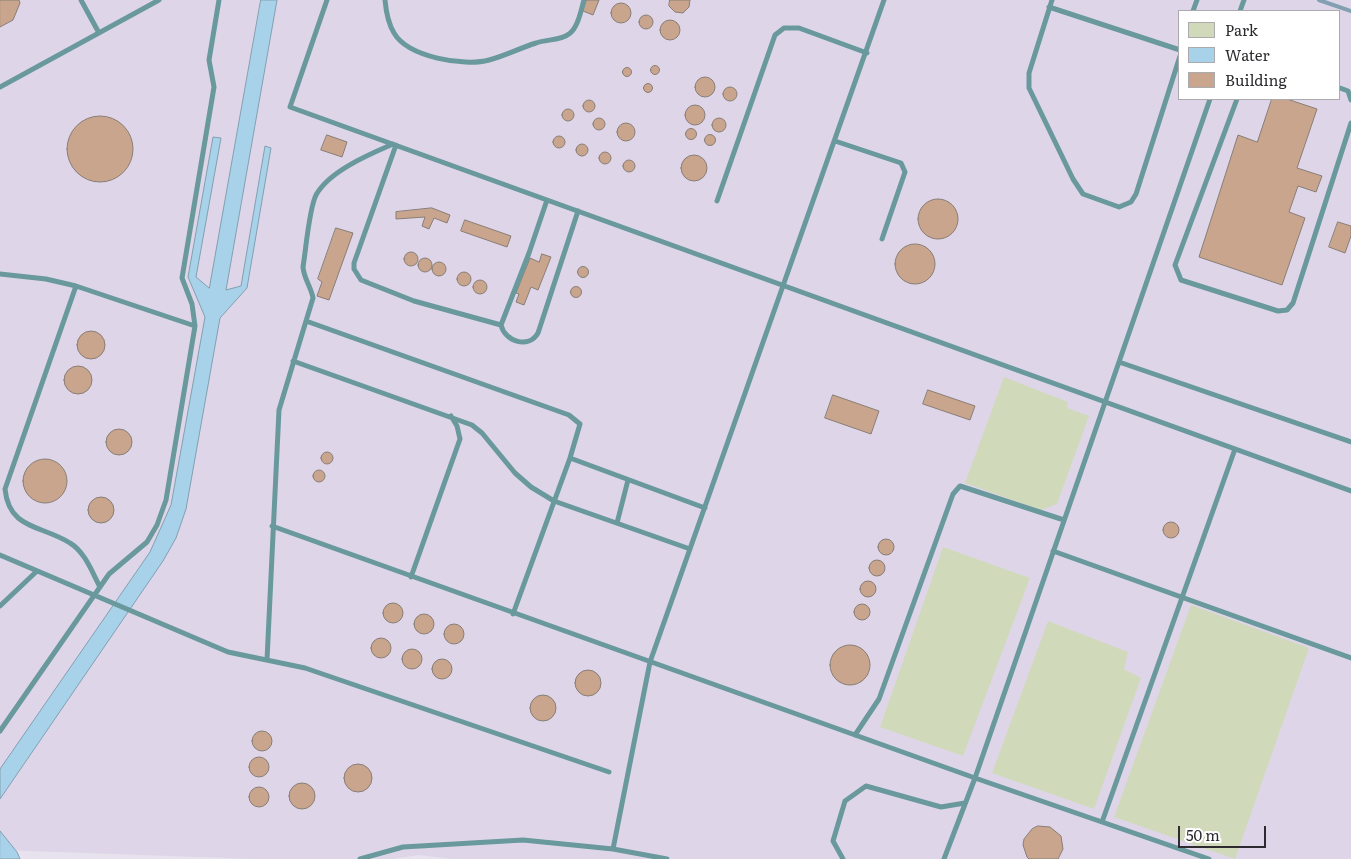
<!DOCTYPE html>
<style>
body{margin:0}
#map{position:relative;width:1351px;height:859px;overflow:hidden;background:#e7e2ed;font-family:Literata,serif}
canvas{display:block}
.legend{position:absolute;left:1178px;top:10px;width:162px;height:90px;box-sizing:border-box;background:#fff;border:1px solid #abaaac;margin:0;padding:6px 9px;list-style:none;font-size:15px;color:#2d2b2f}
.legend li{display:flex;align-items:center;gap:10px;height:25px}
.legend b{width:25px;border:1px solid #abaaac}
.scale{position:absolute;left:1178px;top:826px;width:88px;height:22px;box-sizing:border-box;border:2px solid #2d2b2f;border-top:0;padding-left:6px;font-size:15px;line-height:18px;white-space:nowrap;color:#2d2b2f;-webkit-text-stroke:4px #fff;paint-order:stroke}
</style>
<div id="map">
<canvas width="1351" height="859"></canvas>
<ul class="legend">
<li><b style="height:14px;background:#d0dabb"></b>Park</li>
<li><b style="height:14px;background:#a7d2e9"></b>Water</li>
<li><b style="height:14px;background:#caa58d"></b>Building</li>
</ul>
<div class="scale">50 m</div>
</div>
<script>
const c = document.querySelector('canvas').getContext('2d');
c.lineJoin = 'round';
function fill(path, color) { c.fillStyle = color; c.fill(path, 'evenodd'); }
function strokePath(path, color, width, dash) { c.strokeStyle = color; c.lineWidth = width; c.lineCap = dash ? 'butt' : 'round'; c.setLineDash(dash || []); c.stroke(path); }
fill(new Path2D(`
 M0 0H1351V859H452L419 855 393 859H254L0 850ZM1180 11H1340V99H1180Z`), '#ded6e8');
fill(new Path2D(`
 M1004 377 1068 402 1067 408 1089 416 1057 504 1041 510 965 483Z
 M943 547 1030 578 963 756 880 727Z
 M1191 605 1309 648 1235 859 1114 817Z
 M1048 621 1128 652 1124 669 1141 678 1094 809 992 773Z`), '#d0dabb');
const water = new Path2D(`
 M261 0H277L226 290 241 286 265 146 271 148 247 288 220 318 186 509 176 538 163 561 0 799V769L150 552 171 505 205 317 188 277 213 137 221 138 196 277 209 288Z
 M0 831 17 852 20 859H0Z`);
fill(water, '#a7d2e9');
strokePath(water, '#82a0b1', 1);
strokePath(new Path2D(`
 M1319 0 1351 11`), '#82a0b1', 4);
const building = new Path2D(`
 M0 0H19L20 3 13 20 0 27Z
 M587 0H599L593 15 583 11Z
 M670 0H690L689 7 683 13 675 12 669 6Z
 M611 13a10 10 0 1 1 20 0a10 10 0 1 1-20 0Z
 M639 22a7 7 0 1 1 14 0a7 7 0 1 1-14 0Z
 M660 30a10 10 0 1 1 20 0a10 10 0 1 1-20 0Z
 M650.5 70a4.5 4.5 0 1 1 9 0a4.5 4.5 0 1 1-9 0Z
 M622.5 72a4.5 4.5 0 1 1 9 0a4.5 4.5 0 1 1-9 0Z
 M695 87a10 10 0 1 1 20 0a10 10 0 1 1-20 0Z
 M643.5 88a4.5 4.5 0 1 1 9 0a4.5 4.5 0 1 1-9 0Z
 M723 94a7 7 0 1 1 14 0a7 7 0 1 1-14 0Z
 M1272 99H1287L1317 109 1297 168 1322 176 1316 192 1298 186 1289 212 1305 218 1282 285 1199 257 1238 135 1257 142Z
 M583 106a6 6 0 1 1 12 0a6 6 0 1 1-12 0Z
 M685 115a10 10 0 1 1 20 0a10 10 0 1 1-20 0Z
 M562 115a6 6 0 1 1 12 0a6 6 0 1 1-12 0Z
 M67 149a33 33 0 1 1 66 0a33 33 0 1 1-66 0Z
 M712 125a7 7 0 1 1 14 0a7 7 0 1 1-14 0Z
 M593 124a6 6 0 1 1 12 0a6 6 0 1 1-12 0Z
 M617 132a9 9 0 1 1 18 0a9 9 0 1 1-18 0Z
 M685.5 134a5.5 5.5 0 1 1 11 0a5.5 5.5 0 1 1-11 0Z
 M704.5 140a5.5 5.5 0 1 1 11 0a5.5 5.5 0 1 1-11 0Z
 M327 135 347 142 342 157 321 150Z
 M553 142a6 6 0 1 1 12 0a6 6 0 1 1-12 0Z
 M576 150a6 6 0 1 1 12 0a6 6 0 1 1-12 0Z
 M599 158a6 6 0 1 1 12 0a6 6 0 1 1-12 0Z
 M681 168a13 13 0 1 1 26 0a13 13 0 1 1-26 0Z
 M623 166a6 6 0 1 1 12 0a6 6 0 1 1-12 0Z
 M918 219a20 20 0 1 1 40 0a20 20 0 1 1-40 0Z
 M432 208 450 215 447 223 434 218 429 229 422 226 425 217 396 219V212Z
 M465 220 511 236 507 247 461 231Z
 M1338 222 1351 226V236L1345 253 1329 247Z
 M336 228 353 233 329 300 317 296 322 282 318 279Z
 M895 264a20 20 0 1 1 40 0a20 20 0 1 1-40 0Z
 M404 259a7 7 0 1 1 14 0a7 7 0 1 1-14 0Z
 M542 254 551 257 538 290 531 287 524 305 516 302 519 294 516 293 530 258 539 262Z
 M418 265a7 7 0 1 1 14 0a7 7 0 1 1-14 0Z
 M432 269a7 7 0 1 1 14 0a7 7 0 1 1-14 0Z
 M577.5 272a5.5 5.5 0 1 1 11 0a5.5 5.5 0 1 1-11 0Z
 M457 279a7 7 0 1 1 14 0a7 7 0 1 1-14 0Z
 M473 287a7 7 0 1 1 14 0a7 7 0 1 1-14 0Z
 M570.5 292a5.5 5.5 0 1 1 11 0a5.5 5.5 0 1 1-11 0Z
 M77 345a14 14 0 1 1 28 0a14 14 0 1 1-28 0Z
 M64 380a14 14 0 1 1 28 0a14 14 0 1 1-28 0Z
 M928 390 975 406 970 420 923 404Z
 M833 395 879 411 871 434 825 418Z
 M106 442a13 13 0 1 1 26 0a13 13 0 1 1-26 0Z
 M321 458a6 6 0 1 1 12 0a6 6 0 1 1-12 0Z
 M23 481a22 22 0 1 1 44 0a22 22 0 1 1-44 0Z
 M313 476a6 6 0 1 1 12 0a6 6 0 1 1-12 0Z
 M88 510a13 13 0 1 1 26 0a13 13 0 1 1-26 0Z
 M1163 530a8 8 0 1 1 16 0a8 8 0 1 1-16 0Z
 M878 547a8 8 0 1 1 16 0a8 8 0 1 1-16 0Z
 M869 568a8 8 0 1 1 16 0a8 8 0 1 1-16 0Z
 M860 589a8 8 0 1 1 16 0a8 8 0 1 1-16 0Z
 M383 613a10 10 0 1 1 20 0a10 10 0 1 1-20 0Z
 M854 612a8 8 0 1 1 16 0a8 8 0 1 1-16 0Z
 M414 624a10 10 0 1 1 20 0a10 10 0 1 1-20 0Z
 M444 634a10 10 0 1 1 20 0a10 10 0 1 1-20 0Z
 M371 648a10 10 0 1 1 20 0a10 10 0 1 1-20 0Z
 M830 665a20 20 0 1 1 40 0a20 20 0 1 1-40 0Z
 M402 659a10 10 0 1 1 20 0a10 10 0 1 1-20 0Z
 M432 669a10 10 0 1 1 20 0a10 10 0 1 1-20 0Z
 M575 683a13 13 0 1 1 26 0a13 13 0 1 1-26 0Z
 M530 708a13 13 0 1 1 26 0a13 13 0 1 1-26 0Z
 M252 741a10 10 0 1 1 20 0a10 10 0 1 1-20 0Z
 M249 767a10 10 0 1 1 20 0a10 10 0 1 1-20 0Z
 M344 778a14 14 0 1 1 28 0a14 14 0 1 1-28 0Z
 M289 796a13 13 0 1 1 26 0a13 13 0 1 1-26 0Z
 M249 797a10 10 0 1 1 20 0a10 10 0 1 1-20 0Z
 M1038 826 1050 827 1061 836 1063 849 1058 859H1029L1027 857 1023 845 1024 839 1032 829Z`);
fill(building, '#caa58d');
strokePath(building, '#887e77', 1);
strokePath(new Path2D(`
 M81 0 99 33
 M327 0 290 107 1351 491
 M385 0C386 11 388 23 394 33 408 57 464 67 489 60 505 56 520 48 536 43 546 39 560 41 569 34 578 28 581 10 584 0
 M1052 0 1029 73V88L1073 179 1083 194 1119 207 1131 202 1136 194 1180 56
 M1049 7 1180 50
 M1193 11 1197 0
 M1240 11 1244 0
 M0 87 159 0
 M1340 88 1348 91 1351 100
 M1237 99 1175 265 1181 280 1278 311 1287 310 1293 303 1351 123
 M835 141 901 163 905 172 882 239
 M396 145 354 263V269L361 280 414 301 501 325
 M547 200 529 253 501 325C505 342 529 349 538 333L578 211
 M717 201 775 35 784 28H799L867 53
 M0 274 46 279 76 286 195 326
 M76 286 5 489C9 530 42 525 70 543 85 552 92 572 100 587
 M306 321 569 415 580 424 570 458
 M293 361 472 425 482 433 515 473 531 487 554 501 690 549
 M1119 362 1351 442
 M617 523 628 480
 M272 526 975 778 1209 859
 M1053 551 1351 658
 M0 555 228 652 305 668 609 772
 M411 577 460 439 457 426 451 416
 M0 606 37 571
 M513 614 570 458 705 508
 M267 660 279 410 313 298C311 287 304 279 303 267 306 249 309 209 316 195 329 171 370 154 393 144
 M0 731 109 574 147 542 157 525 166 500 195 326 192 304 182 278 214 87 209 60 219 0
 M855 735 879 699 953 494 960 486 1064 520
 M1102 822 1235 449
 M613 849 650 662 884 0
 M360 859 403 847 523 840 613 849 667 859
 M843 859 833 841 845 801 866 786 941 807 965 803
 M944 859 975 778 1210 99`), '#69999c', 5);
</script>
